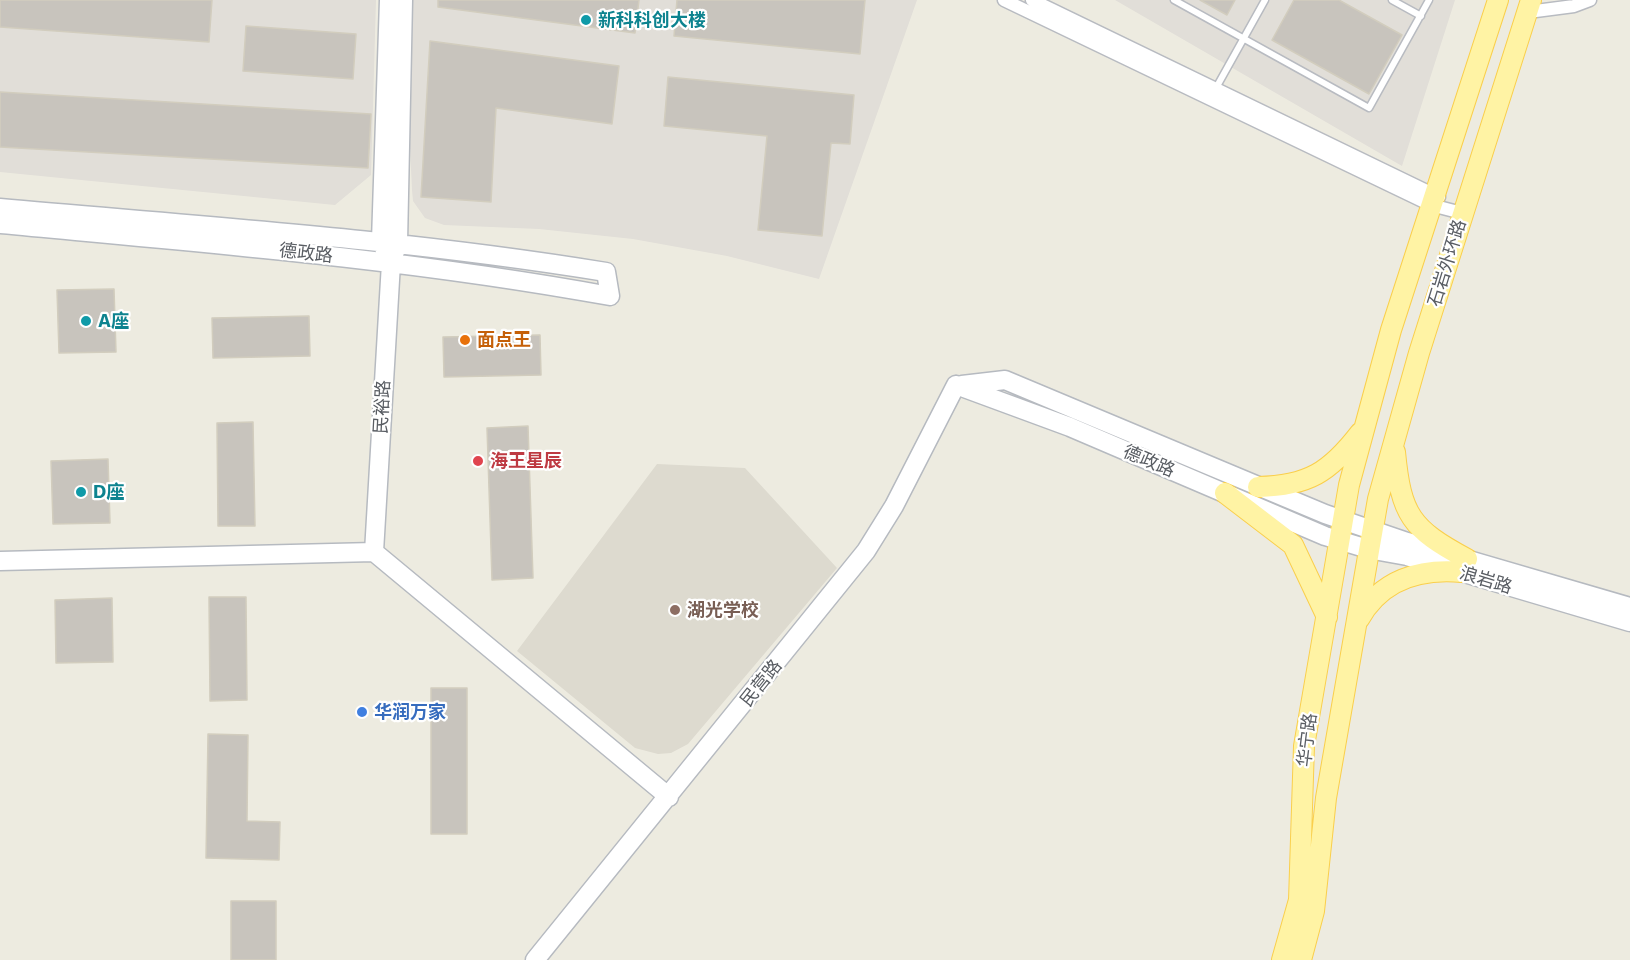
<!DOCTYPE html>
<meta charset="utf-8">
<style>
body{margin:0}
canvas{display:block;background:#edebe0}
</style>
<canvas width="1630" height="960"></canvas>
<script>
const c = document.querySelector('canvas').getContext('2d');
c.lineJoin = 'round';
function fill(path, color) { c.fillStyle = color; c.fill(path, 'evenodd'); }
function strokePath(path, color, width, dash) { c.strokeStyle = color; c.lineWidth = width; c.lineCap = dash ? 'butt' : 'round'; c.setLineDash(dash || []); c.stroke(path); }
function drawText(font, color, halo, rows, align = 'center') {
  c.font = font + ' Commissioner,"Noto Sans SC",sans-serif'; c.lineWidth = 4.5; c.setLineDash([]); c.textBaseline = 'middle'; c.strokeStyle = halo; c.fillStyle = color; for (const [text, x, y, turn = 0] of rows) {
    c.save(); c.translate(x, y); c.rotate((+turn || 0) * Math.PI / 180); c.textAlign = isNaN(turn) ? turn : align; if (halo) c.strokeText(text, 0, 0); c.fillText(text, 0, 0); c.restore();
  }
}
fill(new Path2D(`
 M0 0H376L371 175 335 205 0 172Z
 M413 0H917L819 279 727 256 633 239 539 229 444 225 425 218 413 201 412 190 408 104Z
 M1115 0H1455L1402 166Z`), '#e1ded8');
fill(new Path2D(`
 M657 464 745 468 837 568 688 744 671 753 658 754 635 748 517 651Z`), '#dddacf');
const building = new Path2D(`
 M0 0H212L209 42 0 27Z
 M438 0H639L635 33 438 7Z
 M677 0H865L860 54 674 36Z
 M1200 0H1235L1227 15Z
 M1294 0H1339L1402 35 1369 94 1272 40Z
 M246 26 356 34 353 79 243 71Z
 M430 41 619 66 612 124 496 108 491 202 421 197Z
 M668 77 854 95 850 144 831 143 822 236 758 230 767 136 664 126Z
 M0 92 371 114 368 168 0 147Z
 M114 289 116 352 59 353 57 290Z
 M309 316 310 356 213 358 212 318Z
 M540 335 541 375 444 377 443 337Z
 M253 422 255 526H218L217 423Z
 M528 426 533 578 492 580 487 428Z
 M108 459 110 523 53 524 51 461Z
 M209 597H246L247 700 210 701Z
 M112 598 113 662 56 663 55 600Z
 M431 688H467V834H431Z
 M208 734 248 735 247 821 280 822 279 860 206 858Z
 M231 901H276V960H231Z`);
fill(building, '#c8c4bd');
strokePath(building, '#d2cdbe', 1.5);
const lane = new Path2D(`
 M1174 0 1369 108 1429 0
 M1392 0 1421 16
 M1216 88 1265 0`);
const street = new Path2D(`
 M1004 0 1431 205 1462 213
 M1032 0 1439 197
 M1528 12 1574 6 1590 0`);
const secondary = new Path2D(`
 M0 208C202 226 405 239 606 272L610 296C408 259 204 243 0 224
 M385 250 381 241 389 0
 M956 385 1070 427 1325 536 1368 549 1407 556 1630 622
 M962 385 1005 380 1325 514 1407 542 1630 607
 M374 552 391 263 398 243 403 0
 M0 561 374 552 669 797
 M535 960 866 551 894 506 956 385`);
const primary = new Path2D(`
 M1395 452C1401 515 1411 529 1467 559
 M1258 487C1308 486 1330 472 1360 433
 M1225 493 1293 545 1327 617
 M1359 619C1381 580 1419 568 1462 572
 M1282 960 1299 900 1304 746 1349 485 1391 330 1498 0
 M1301 960 1314 911 1326 798 1378 499 1419 353 1531 0`);
strokePath(lane, '#b8bbc1', 9);
strokePath(street, '#b8bbc1', 15);
strokePath(secondary, '#b6bac0', 21);
strokePath(primary, '#facf4c', 22);
strokePath(lane, '#fff', 6);
strokePath(street, '#fff', 12);
strokePath(secondary, '#fff', 18);
strokePath(primary, '#fff3a4', 20);
for (const [x, y, r, color] of [
 [586,20,6,"#0f9aa8"],
 [86,321,6,"#0f9aa8"],
 [465,340,6,"#e8710a"],
 [478,461,6,"#e0444e"],
 [81,492,6,"#0f9aa8"],
 [675,610,6,"#8d6e63"],
 [362,712,6,"#3f7fe0"]
]) { const dot = new Path2D(); dot.arc(x, y, r, 0, 2 * Math.PI); c.fillStyle = color; c.fill(dot); strokePath(dot, '#fff', 2); }
drawText('bold 18px', '#0d838f', '#fff', [
 ["新科科创大楼",598,20],
 ["A座",98,321],
 ["D座",93,492]
], 'left');
drawText('18px', '#595d63', '#fff', [
 ["德政路",306,253,6],
 ["石岩外环路",1447,263,-73],
 ["民裕路",382,407,-87],
 ["德政路",1149,461,23],
 ["浪岩路",1486,580,17],
 ["民营路",761,683,-51],
 ["华宁路",1307,740,-83]
]);
drawText('bold 18px', '#c56008', '#fff', [
 ["面点王",477,340]
], 'left');
drawText('bold 18px', '#be3a42', '#fff', [
 ["海王星辰",490,461]
], 'left');
drawText('bold 18px', '#785e54', '#fff', [
 ["湖光学校",687,610]
], 'left');
drawText('bold 18px', '#366cbe', '#fff', [
 ["华润万家",374,712]
], 'left');
</script>
